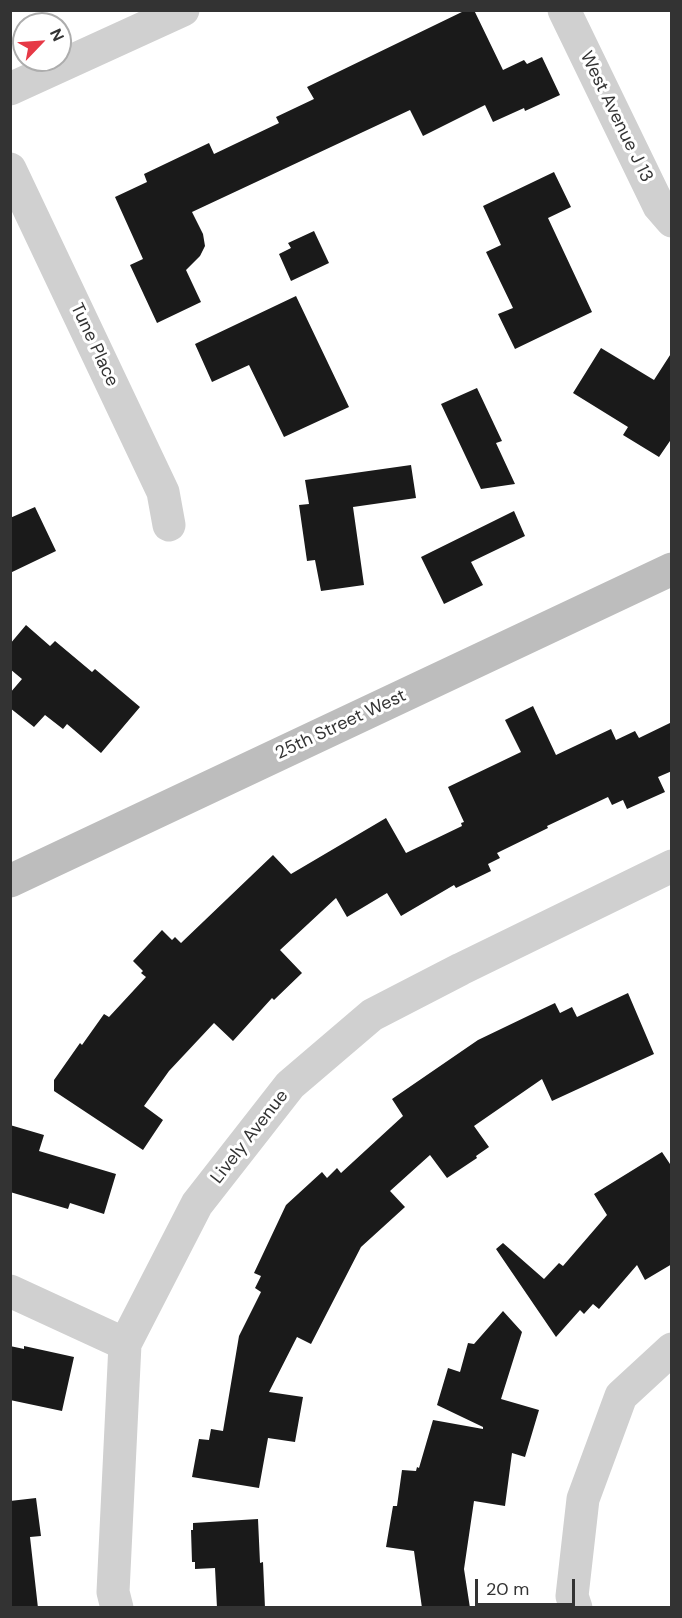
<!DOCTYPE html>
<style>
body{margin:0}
#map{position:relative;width:682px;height:1618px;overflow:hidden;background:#fff;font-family:"DM Sans",sans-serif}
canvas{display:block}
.frame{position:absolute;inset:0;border:12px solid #333;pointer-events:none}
.north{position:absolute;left:12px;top:12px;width:60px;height:60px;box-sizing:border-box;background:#fff;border:2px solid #adadad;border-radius:50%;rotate:65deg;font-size:16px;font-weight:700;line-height:24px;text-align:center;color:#333}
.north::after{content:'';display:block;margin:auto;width:21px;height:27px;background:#e63946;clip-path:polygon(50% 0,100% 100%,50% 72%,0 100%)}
.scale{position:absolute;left:475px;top:1579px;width:100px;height:27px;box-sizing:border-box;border:3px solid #333;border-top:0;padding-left:8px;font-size:18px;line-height:21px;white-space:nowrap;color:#333;-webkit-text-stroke:4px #fff;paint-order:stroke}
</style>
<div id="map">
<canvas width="682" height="1618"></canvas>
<div class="frame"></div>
<div class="north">N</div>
<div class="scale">20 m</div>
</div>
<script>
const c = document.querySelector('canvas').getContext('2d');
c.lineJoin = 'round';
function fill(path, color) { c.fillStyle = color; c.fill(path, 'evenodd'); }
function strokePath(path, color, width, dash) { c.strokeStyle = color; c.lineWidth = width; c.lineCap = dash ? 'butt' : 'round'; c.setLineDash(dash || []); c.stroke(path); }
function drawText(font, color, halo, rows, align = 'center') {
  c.font = font + ' "DM Sans",sans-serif'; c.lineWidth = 6; c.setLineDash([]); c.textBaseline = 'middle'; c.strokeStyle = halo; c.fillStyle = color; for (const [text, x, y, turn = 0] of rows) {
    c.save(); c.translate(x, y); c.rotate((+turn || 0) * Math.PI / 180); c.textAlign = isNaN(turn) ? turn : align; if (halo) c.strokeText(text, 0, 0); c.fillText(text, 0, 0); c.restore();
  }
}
fill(new Path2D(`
 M466 10H474L503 70 524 60 527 64 542 57 560 95 525 111 524 108 493 122 485 105 423 136 410 110 192 212 203 234 205 246 200 256 186 270 201 302 157 323 130 265 143 259 115 197 147 182 144 174 209 143 214 154 279 123 276 117 314 99 307 87Z
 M554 172 571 207 548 218 592 312 515 349 498 314 513 308 486 252 501 245 483 206Z
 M314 231 329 263 291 281 279 254 291 248 288 243Z
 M296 296 349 407 284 437 249 365 212 382 195 344Z
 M601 348 654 380 672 352V438L659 457 623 435 628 427 573 393Z
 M477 388 502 441 496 443 515 484 481 489 441 404Z
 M411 465 416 498 353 507 364 585 321 591 315 560 307 561 299 505 309 504 305 480Z
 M35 507 56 551 10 573V518Z
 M514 511 525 536 471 562 483 585 444 604 421 557Z
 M26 625 50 646 55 641 92 672 95 669 140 707 101 753 67 724 63 729 45 715 34 727 10 708V693L22 679 10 669V644Z
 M533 706 556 755 611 729 616 740 635 731 639 738 672 722V771L658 777 665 792 627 809 623 800 612 805 608 797 547 826 548 828 497 853 500 858 488 864 491 871 456 888 454 885 401 916 387 893 347 917 336 898 280 950 302 973 274 1000 272 998 233 1041 214 1023 169 1071 144 1106 163 1120 143 1150 54 1091V1080L80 1043 82 1045 104 1014 109 1017 146 977 141 973 143 971 133 961 162 930 172 940 175 937 181 943 273 855 291 874 386 818 406 853 462 826 461 823 464 822 448 787 521 752 505 720Z
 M628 993 654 1054 552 1101 542 1079 474 1126 489 1147 476 1156 477 1158 447 1178 430 1155 390 1191 405 1207 361 1247 311 1344 297 1337 269 1392 303 1397 295 1442 268 1438 259 1488 192 1477 199 1439 209 1440 211 1429 223 1431 239 1336 261 1292 255 1288 261 1276 254 1273 286 1205 322 1172 327 1178 337 1168 341 1173 403 1116 392 1099 478 1040 555 1003 560 1013 572 1007 577 1017Z
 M10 1125 44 1135 39 1151 116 1174 104 1214 70 1203 68 1209 10 1192Z
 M662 1152 672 1167V1264L645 1280 637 1265 599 1309 593 1304 584 1314 580 1310 556 1337 496 1249 503 1243 544 1279 559 1263 563 1266 607 1215 594 1194Z
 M503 1311 522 1332 501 1399 539 1410 525 1457 512 1453 505 1506 474 1501 464 1569 470 1608H422L414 1551 386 1547 393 1506H397L402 1470 416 1471 417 1467 419 1468 433 1420 483 1429V1427L437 1405 448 1368 460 1372 468 1343 474 1344Z
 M10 1346 24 1349V1346L74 1357 62 1411 10 1400Z
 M36 1498 41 1536 30 1537 38 1608H10V1501Z
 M258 1519 260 1563 263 1562 265 1608H217L215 1568 195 1569V1562H192L191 1530H193V1523Z`), '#1a1a1a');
strokePath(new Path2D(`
 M564 10 659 206 672 221
 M10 89 183 10
 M10 169 163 492 169 525
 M10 1291 125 1344
 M117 1608 113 1592 125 1344 197 1204 290 1085 372 1015 461 969 672 866
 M576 1608 572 1596 583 1499 621 1396 672 1349`), '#d0d0d0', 33);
strokePath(new Path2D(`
 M10 881 672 569`), '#bdbdbd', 33);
drawText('18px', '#333', '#fff', [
 ["West Avenue J 13",616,117,64],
 ["Tune Place",94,345,65],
 ["25th Street West",341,725,-25],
 ["Lively Avenue",250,1137,-52]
]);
</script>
